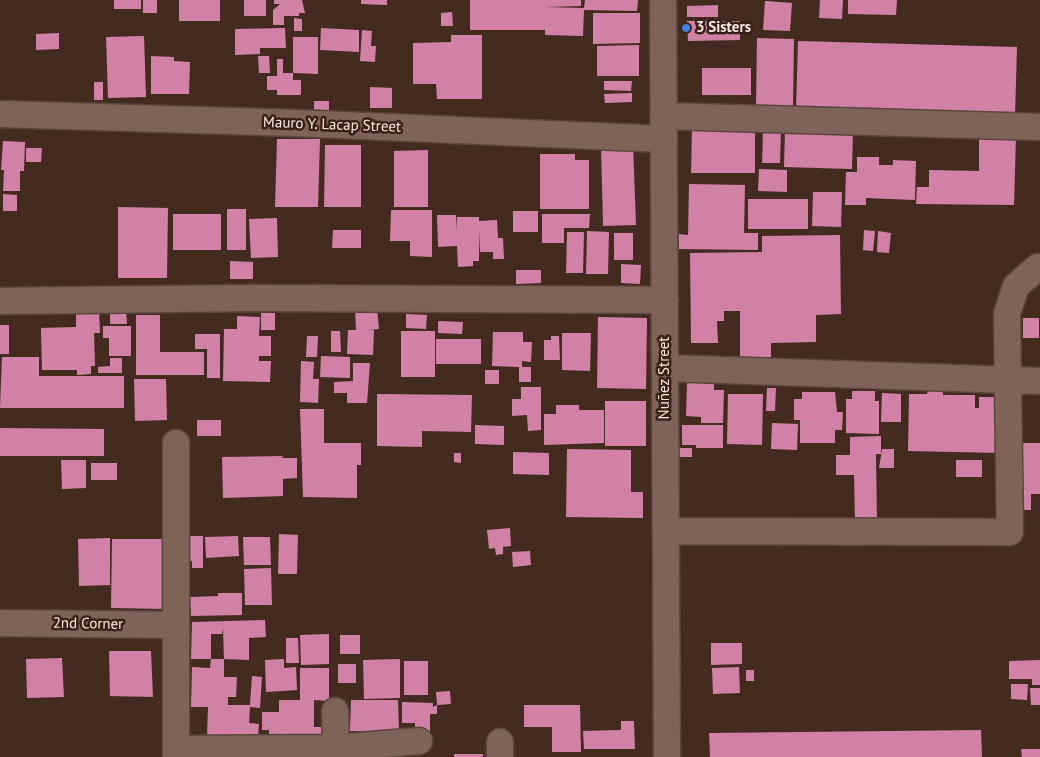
<!DOCTYPE html>
<meta charset="utf-8">
<style>
body{margin:0}
canvas{display:block;background:#442b20}
</style>
<canvas width="1040" height="757"></canvas>
<script>
const c = document.querySelector('canvas').getContext('2d');
c.lineJoin = 'round';
function fill(path, color) { c.fillStyle = color; c.fill(path, 'evenodd'); }
function strokePath(path, color, width, dash) { c.strokeStyle = color; c.lineWidth = width; c.lineCap = dash ? 'butt' : 'round'; c.setLineDash(dash || []); c.stroke(path); }
function drawText(font, color, halo, rows, align = 'center') {
  c.font = font + ' "PT Sans",sans-serif'; c.lineWidth = 5; c.setLineDash([]); c.textBaseline = 'middle'; c.strokeStyle = halo; c.fillStyle = color; for (const [text, x, y, turn = 0] of rows) {
    c.save(); c.translate(x, y); c.rotate((+turn || 0) * Math.PI / 180); c.textAlign = isNaN(turn) ? turn : align; if (halo) c.strokeText(text, 0, 0); c.fillText(text, 0, 0); c.restore();
  }
}
fill(new Path2D(`
 M114 0H141V9H114Z
 M143 0H157V13H143Z
 M179 0H220V21H179Z
 M244 0H266V16H244Z
 M274 0H302L305 13H299V16H284V25H273V10L280 4H274Z
 M361 0H387V5L361 4Z
 M470 0H581V6L545 7 584 8 585 0H638L637 11 584 10 583 36 545 35V30H470Z
 M820 0H843L842 19 819 18Z
 M848 0H897L896 15 848 14Z
 M765 1 792 3 790 31 763 30Z
 M718 5V17H687V6Z
 M452 12 453 26H441V13Z
 M593 13H640V43L593 44Z
 M294 18 302 19V31H294Z
 M687 21H740V40L688 41Z
 M285 28 286 48H260V54L235 55V29Z
 M321 28 359 30V52L320 50Z
 M362 30 372 31 371 46H376L375 62 360 61Z
 M59 33V49L36 50V34Z
 M451 35H482V99H437L436 84H413V43L451 42Z
 M144 36 146 97 108 98 106 37Z
 M293 37H318V74L293 73Z
 M757 38 794 39 793 107 756 106Z
 M798 41 1017 47 1015 116 796 110Z
 M639 45V76H597V46Z
 M151 56 174 57V61L190 62 189 94H151Z
 M258 56H269L270 73H259Z
 M277 59H283V73H293V80H301V95H277V90H267V76H277Z
 M702 68H751V95H702Z
 M604 81H632L631 91 604 90Z
 M94 82H103V100H94Z
 M370 87 392 88V108H370Z
 M632 93V102L605 103 604 94Z
 M314 101H329V110H314Z
 M692 129 755 130V173H691Z
 M785 130 853 131 852 169 784 167Z
 M763 131H781L780 163H762Z
 M979 135 1016 136 1014 205 916 204 917 187H929V170L979 171Z
 M277 139H320L318 207H275Z
 M3 141 25 142 24 171H20V191H3L4 170H1Z
 M633 143 636 225 603 226 601 144Z
 M325 145H361V207H324Z
 M26 148H42L41 162H26Z
 M428 150V207H394V151Z
 M540 154H575V160H589V209H540Z
 M857 157H879V165H893V160L916 161 915 200 866 198V205H845L846 172H857Z
 M759 169 787 170V192L758 191Z
 M689 184 745 185 744 233H758V250L679 249V234L688 235Z
 M813 192H842L841 227 812 226Z
 M3 194 17 195V211H3Z
 M748 199H808V229H748Z
 M118 207 168 208 167 278H118Z
 M227 209H246V250H227Z
 M391 210H432V257L410 256V241H390Z
 M513 211H538V232H513Z
 M173 214H221V250H173Z
 M542 214H590L589 228H564V243H542Z
 M437 215H456L457 231V217H479V221L497 220 498 238H503L504 259H493V252H480L479 231V261H473V266L458 267 457 246 438 247Z
 M277 218 278 257 251 258 249 219Z
 M333 230H361V248H332Z
 M864 230 875 231 873 251 863 250Z
 M587 231 609 232 608 274H586Z
 M878 231 891 233 889 253 877 252Z
 M567 232H584L583 273H566Z
 M614 233H633V260H614Z
 M840 235 841 314 816 315V342L771 343V357L740 358V311H724V321H717L718 343H691L690 253 762 252V236Z
 M230 261 253 262V279H230Z
 M621 264 641 265 640 284 621 283Z
 M516 270H541V283L516 284Z
 M377 308 379 329 368 330H374L373 355 347 354 348 330H356L355 310Z
 M99 309 100 333H94L95 366H91V374L77 375V370H42L41 328 76 327V310Z
 M110 311H126L127 324H110Z
 M261 313H275V330H261Z
 M406 314 427 315 426 329 406 328Z
 M136 315H160V352H204V375H136Z
 M237 316 260 317 259 336H271V356H259V361H271L270 382 223 381 224 329H237Z
 M598 317 647 318 646 389 597 388Z
 M1023 318H1039V338H1023Z
 M438 321 463 322 462 334 438 333Z
 M0 325H9V354H0Z
 M103 326H131V356H109V338H103Z
 M331 331H340L341 352H331Z
 M401 331H435V377H401Z
 M493 332H523V342H532L531 362 522 361V367H531V382H519V367L492 366Z
 M562 333H591L590 371 562 370Z
 M195 334H220V378H207V349H195Z
 M307 336H318L317 357H306Z
 M551 336H559L560 360H544V340H551Z
 M436 339H481V364H436Z
 M321 356 350 357V378L320 377Z
 M2 357H39V376H124V408H0Z
 M110 358H122V373H98V367L110 366Z
 M301 361 314 362 313 379H319L318 403 300 402Z
 M353 363H370L367 403H347V393H334V382L353 381Z
 M485 370H499V384H485Z
 M134 379H166L167 420 135 421Z
 M687 383H714V390H724L723 423H701V417L686 416Z
 M521 387H541V430L528 431 527 415 512 416V399H521Z
 M767 388H776L775 411H766Z
 M928 389H943V395H975V408H979V397H1002L1000 453 908 451 909 394H927Z
 M852 391H875V401H879V434L846 433V399H852Z
 M802 392H835L837 412H843L842 430H835V443H800V420H794V399H802Z
 M882 393 901 394V422H881Z
 M377 394 472 395 471 432 422 431V447L377 446Z
 M728 394H763L762 445 727 444Z
 M605 401H646V446H605Z
 M556 405H579V410H604V443L544 445V414H556Z
 M300 409H324V443H361V465H357V498L303 497Z
 M197 420H221V436H197Z
 M772 423 798 424 797 450 771 449Z
 M475 425 504 426V445L475 444Z
 M682 425H723V448H696V445H682Z
 M0 428 104 429V456H0Z
 M881 436V454H876L877 523H855L854 475H836V455H850V437Z
 M1021 443H1040V494H1031V510H1021Z
 M679 448H692V457H679Z
 M567 449 631 450V492H643V518L566 517Z
 M882 449H894V468H879Z
 M513 452 549 453V475L513 474Z
 M454 453H461V463L454 462Z
 M283 456 282 458H297V478L283 479V496L223 498 222 457Z
 M61 460H86V488L62 489Z
 M956 460H982V477H956Z
 M91 463H117V480H91Z
 M510 528 511 546 503 547V554L496 555 495 548 489 549 487 530Z
 M279 534 298 535 297 574H278Z
 M190 536H203V568H192V561H186Z
 M238 536 239 556 206 558 205 537Z
 M243 537H270L271 565H244Z
 M110 538V585L79 586 78 539Z
 M112 539H166L165 609 111 608Z
 M530 551 531 565 513 567 512 552Z
 M271 568 272 605H245L244 569Z
 M218 593H242V615L191 616 190 597 218 596Z
 M265 620 266 637 249 638V660L224 659 223 629 222 634H211V659H224V677H237L236 697H228V705H250L252 676 262 677 260 708 250 707 249 723 259 724 258 738 207 737 208 707H191L192 667 210 668 211 659H191L192 622Z
 M329 634V664L301 665 300 635Z
 M340 635H360V654H340Z
 M286 638H298L299 663H286Z
 M711 643H742V664L711 665Z
 M109 651H151L153 697 110 696Z
 M62 658 64 697 27 698 26 659Z
 M284 659V668L296 667 297 690 266 692 265 660Z
 M400 659V698L364 699 363 660Z
 M1040 660V685H1032V679H1009V661Z
 M404 661H428V695H404Z
 M338 664H356V683H338Z
 M739 667 740 693 713 694 712 668Z
 M300 668H329V701L314 700V727H324V744H269V730H262V712H279V700H300Z
 M746 670H754V681H746Z
 M1011 684H1028L1027 700 1011 699Z
 M1030 688H1040V705H1031Z
 M450 691 451 704 437 705 436 692Z
 M351 700H398L399 732 350 731Z
 M402 702 433 703V707L437 705V714H430V733H415V723H402Z
 M524 705H580L581 752H552V727H524Z
 M621 721H634L635 749H584L583 731 621 730Z
 M981 730 982 757H710L709 733Z
 M1021 749H1040V757H1022Z
 M454 754H483V757H454Z`), '#d181a6');
const minor = new Path2D(`
 M663 0 667 757
 M0 114 295 123 664 139
 M664 116 1040 127
 M0 301 253 298 665 300
 M665 368 1040 381
 M666 531 1010 532 1007 314 1016 286 1038 267
 M0 623 175 625
 M176 749 336 748 335 711
 M176 757V443
 M336 757V748L419 741
 M500 757V742`);
strokePath(minor, '#5b463d', 29);
strokePath(minor, '#806358', 26);
for (const [x, y, r, color] of [
 [686,28,5,"#3f7fe0"]
]) { const dot = new Path2D(); dot.arc(x, y, r, 0, 2 * Math.PI); c.fillStyle = color; c.fill(dot); strokePath(dot, '#392117', 2); }
drawText('bold 15px', '#fae9e2', '#392117', [
 ["3 Sisters",696,28]
], 'left');
drawText('15px', '#fae9e2', '#392117', [
 ["Mauro Y. Lacap Street",332,125,2],
 ["Nuñez Street",665,378,-90],
 ["2nd Corner",88,624,1]
]);
</script>
